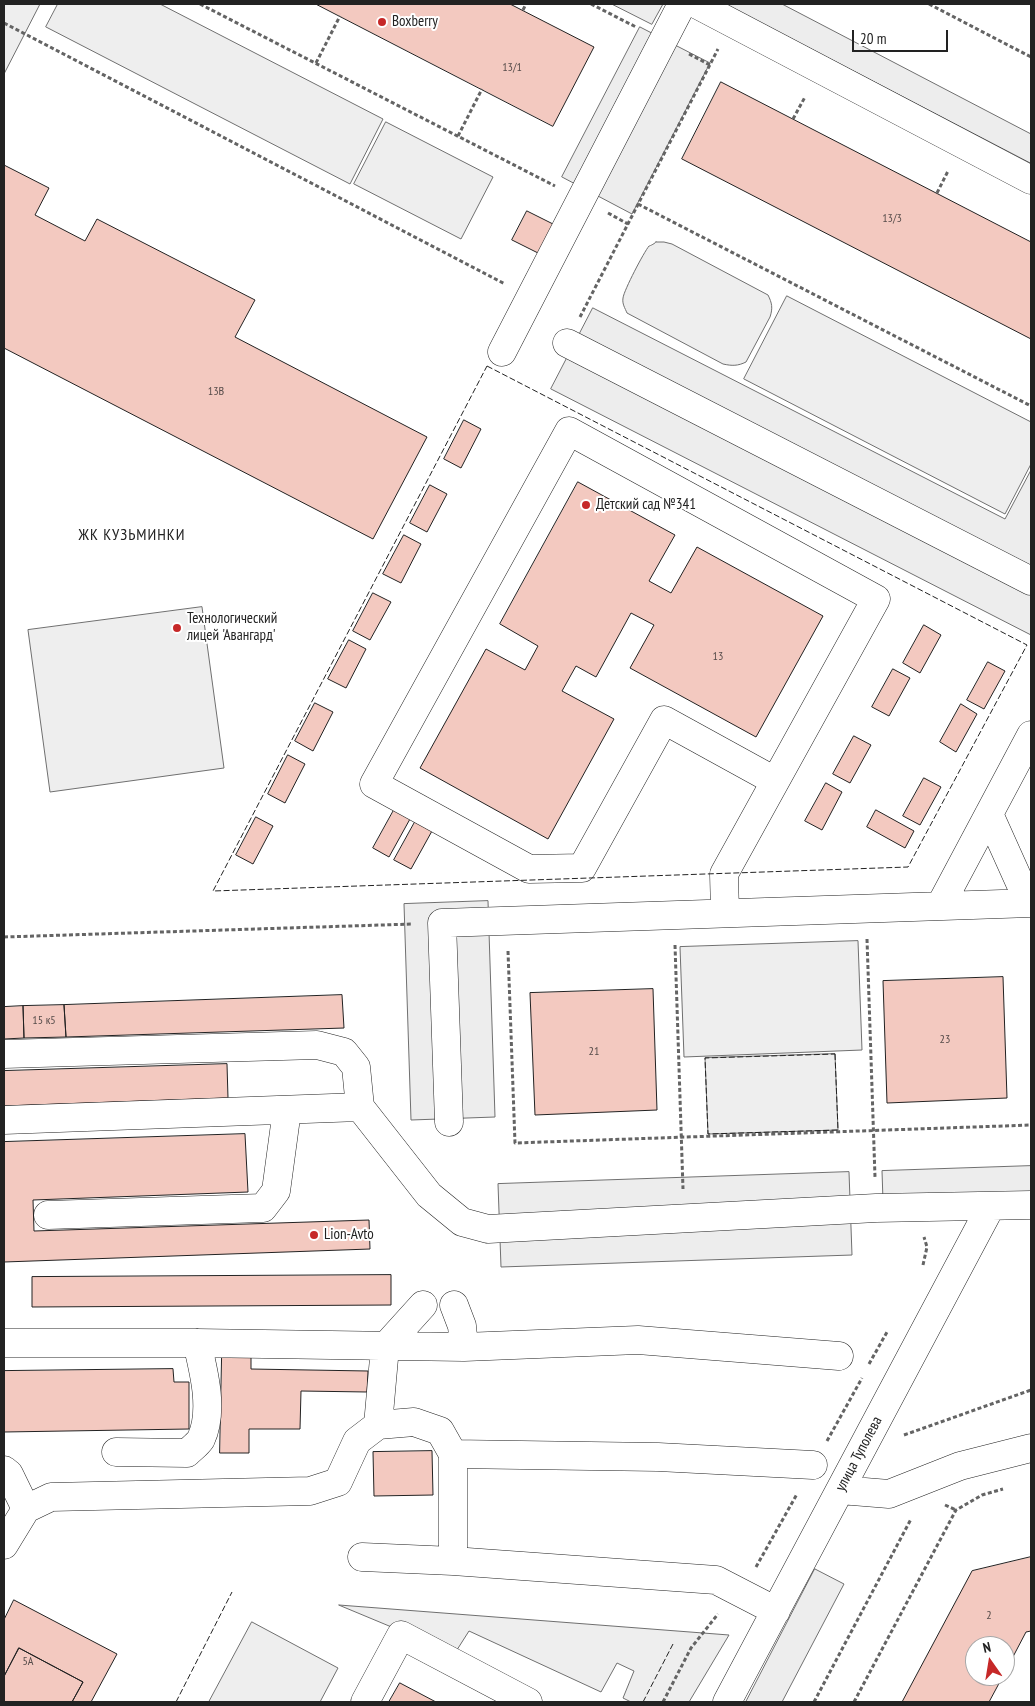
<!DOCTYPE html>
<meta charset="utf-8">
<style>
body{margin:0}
#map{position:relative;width:1035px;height:1706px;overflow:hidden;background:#fff;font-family:"PT Sans Narrow",sans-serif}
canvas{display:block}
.frame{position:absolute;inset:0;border:5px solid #222;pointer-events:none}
.north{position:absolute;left:965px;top:1636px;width:50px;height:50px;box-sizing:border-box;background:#fff;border:1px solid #a7a7a7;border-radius:50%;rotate:347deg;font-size:14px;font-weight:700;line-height:20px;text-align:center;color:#222}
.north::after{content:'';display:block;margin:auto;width:18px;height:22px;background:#c62828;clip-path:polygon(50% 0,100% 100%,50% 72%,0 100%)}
.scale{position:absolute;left:852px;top:30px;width:96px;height:22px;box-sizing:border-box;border:2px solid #222;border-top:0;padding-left:6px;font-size:15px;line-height:18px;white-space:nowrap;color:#222;-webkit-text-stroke:4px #fff;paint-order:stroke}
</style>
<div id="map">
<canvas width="1035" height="1706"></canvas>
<div class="frame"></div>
<div class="north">N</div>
<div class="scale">20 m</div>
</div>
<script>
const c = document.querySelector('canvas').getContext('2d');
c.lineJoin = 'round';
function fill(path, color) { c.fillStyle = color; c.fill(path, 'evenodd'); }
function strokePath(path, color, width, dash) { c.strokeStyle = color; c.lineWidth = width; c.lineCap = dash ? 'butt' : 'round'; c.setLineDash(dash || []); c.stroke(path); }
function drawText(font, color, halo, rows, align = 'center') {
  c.font = font + ' "PT Sans Narrow",sans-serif'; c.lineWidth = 4; c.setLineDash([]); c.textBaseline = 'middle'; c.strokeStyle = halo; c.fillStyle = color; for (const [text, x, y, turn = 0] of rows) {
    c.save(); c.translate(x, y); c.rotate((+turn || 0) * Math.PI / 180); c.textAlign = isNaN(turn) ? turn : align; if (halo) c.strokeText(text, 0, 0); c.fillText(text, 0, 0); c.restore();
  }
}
const green = new Path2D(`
 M4 4H40L4 74Z
 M58 4H160L383 119 350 184 46 27Z
 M386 122 493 177 461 239 354 184Z
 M656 242H664L672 244 768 295C772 303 773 308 770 317L746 362C738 366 732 366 723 364L627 313C625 308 622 304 623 298 624 290 644 252 649 246 650 246 656 243 656 242Z
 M787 296 1031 422V464L1005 514 744 379Z
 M202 607 224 768 50 792 28 630Z
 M858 941 862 1050 684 1057 680 947Z
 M835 1054 838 1130 708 1134 705 1058Z
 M339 1605 729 1635 689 1702H631L623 1698 634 1671 617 1663 601 1692 469 1631 455 1653Z
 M252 1622 338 1668 320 1702H209Z`);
fill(green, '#eee');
strokePath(green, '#6f6f6f', 1);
const parking = new Path2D(`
 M612 4H663L652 24Z
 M725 4H782L1031 134V163Z
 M640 27 710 63 632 214 562 177Z
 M593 308 1005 519 1031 470V635L551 389Z
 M488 901 495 1117 411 1120 404 904Z
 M1031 1166V1196L883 1201 882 1171Z
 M849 1172 852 1255 501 1267 498 1184Z
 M815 1569 844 1584 782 1702H746Z`);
fill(parking, '#ededed');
strokePath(parking, '#6f6f6f', 1);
const building = new Path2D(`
 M316 4H510L594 47 553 126Z
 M721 82 1031 242V339L682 159Z
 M4 165 49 188 35 215 85 241 97 219 255 300 235 337 427 437 373 539 4 348Z
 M527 211 561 228 546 257 512 240Z
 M464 420 481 429 461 468 444 459Z
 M578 482 675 535 649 581 671 593 697 547 823 616 756 737 630 668 654 625 631 613 596 677 576 666 562 691 614 719 548 839 420 768 486 649 525 670 538 646 500 624Z
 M430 485 447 494 427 532 410 523Z
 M404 535 421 544 401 583 383 574Z
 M373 593 391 602 370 640 353 631Z
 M924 625 941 635 920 673 903 663Z
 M349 640 366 649 346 688 328 679Z
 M988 662 1005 671 984 709 967 700Z
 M893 669 910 678 889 716 872 707Z
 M315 703 333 712 313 751 295 741Z
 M961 704 977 714 956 752 940 742Z
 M854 736 871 745 850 783 833 774Z
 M288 755 305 764 285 803 268 794Z
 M924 778 941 787 920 825 903 816Z
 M826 783 842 792 822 830 805 821Z
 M394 810 410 819 389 857 373 848Z
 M876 810 914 831 905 848 867 827Z
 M256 817 273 826 253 864 236 855Z
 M415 822 432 831 411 869 394 860Z
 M1003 977 1007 1098 887 1103 883 981Z
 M653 989 657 1110 535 1115 530 993Z
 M342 995 344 1028 66 1037 64 1005Z
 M64 1005 66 1037 24 1038 23 1006Z
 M23 1006 24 1038 4 1039V1007Z
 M227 1064 228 1098 4 1106V1071Z
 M245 1134 248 1192 33 1200 34 1231 369 1220 370 1249 4 1262V1142Z
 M391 1275V1305L32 1307V1277Z
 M222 1356 251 1357V1369L368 1371 367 1392 301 1391 300 1429H249V1453H220Z
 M173 1369 174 1382H189V1429L4 1432V1371Z
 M432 1451 433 1495 374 1496 373 1452Z
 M1031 1557V1631L1026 1632 1005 1672V1646H975V1676H1003L989 1702H902L972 1571Z
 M14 1600 117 1654 91 1702H72L83 1682 19 1648 4 1676V1620Z
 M19 1648 83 1682 72 1702H4V1677Z
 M400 1683 436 1702H389Z`);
fill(building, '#f3c9c0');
strokePath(building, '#222', 1);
const minor = new Path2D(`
 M696 4 1031 180
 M567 343 1031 581
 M502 352 682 4
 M989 814 1029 903
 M940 906 1031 735
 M725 913 724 874 876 599 569 431 374 784 529 869 582 868 664 720 775 781
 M4 1054 317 1045 344 1052 356 1067 360 1107
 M4 1120 360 1107 429 1195 462 1222 488 1229 876 1208 1031 1205
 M449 1122 442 923 1031 903
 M48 1215 263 1208 276 1191 287 1110
 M454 1305 462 1326 464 1347
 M4 1343H197L464 1347 638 1340 839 1356
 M378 1425 414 1422 440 1431 453 1454 658 1457 813 1465
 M116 1452 187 1453C191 1449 198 1444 201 1439 214 1411 204 1372 197 1343
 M453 1454V1561
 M4 1470 9 1474 26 1509
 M840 1490 889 1494 960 1466 1031 1448
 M4 1545 26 1509 51 1497 310 1491 338 1482 357 1441 378 1425 385 1347 423 1305
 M362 1557 453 1561 716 1580 776 1611
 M365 1702 401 1635 528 1702
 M727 1702 991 1206`);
strokePath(minor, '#222', 29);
strokePath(new Path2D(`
 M200 4 555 186
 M591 4 636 27
 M929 4 1031 57
 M523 10 526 4
 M4 23 505 284
 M689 54 710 65
 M316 63 340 16
 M793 119 805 97
 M458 136 482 89
 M937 193 948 171
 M638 204 1031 406
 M608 213 628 224
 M580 317 718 49
 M4 937 413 924
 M867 939 875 1177
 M675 945 683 1189
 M508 951 515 1143 1031 1125
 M923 1265 927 1247 924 1237
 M869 1364 887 1332
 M904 1435 1031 1390
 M827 1441 862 1378
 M945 1505 956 1510
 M756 1567 797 1494
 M663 1702 691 1648 718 1614
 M814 1702 911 1519
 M854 1702 956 1510 982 1495 1003 1489`), '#646464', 3, [4, 2.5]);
strokePath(minor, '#fff', 28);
strokePath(new Path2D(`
 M487 366 1027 645 908 867 213 891Z
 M835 1054 838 1130 708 1134 705 1058Z
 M176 1702 232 1592
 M643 1702 673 1644`), '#222', 1, [6, 2.5]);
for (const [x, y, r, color] of [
 [382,22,5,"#c62828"],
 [586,505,5,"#c62828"],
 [177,628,5,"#c62828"],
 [314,1235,5,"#c62828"]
]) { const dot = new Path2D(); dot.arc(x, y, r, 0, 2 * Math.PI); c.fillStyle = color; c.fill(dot); strokePath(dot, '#fff', 2); }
drawText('12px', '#564c4a', null, [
 ["13/1",512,68],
 ["13/3",892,219],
 ["13В",216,392],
 ["13",718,657],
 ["15 к5",44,1021],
 ["23",945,1040],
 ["21",594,1052],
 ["2",989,1616],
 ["5А",28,1662]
]);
drawText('15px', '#222', '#fff', [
 ["Boxberry",392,22],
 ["Детский сад №341",596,505],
 ["Технологический",187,619],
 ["лицей 'Авангард'",187,636],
 ["Lion-Avto",324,1235]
], 'left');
drawText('15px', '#222', '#fff', [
 ["улица Туполева",859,1454,-62]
]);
c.letterSpacing = '1px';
drawText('16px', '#222', '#fff', [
 ["ЖК КУЗЬМИНКИ",132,535]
]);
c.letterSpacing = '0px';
</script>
